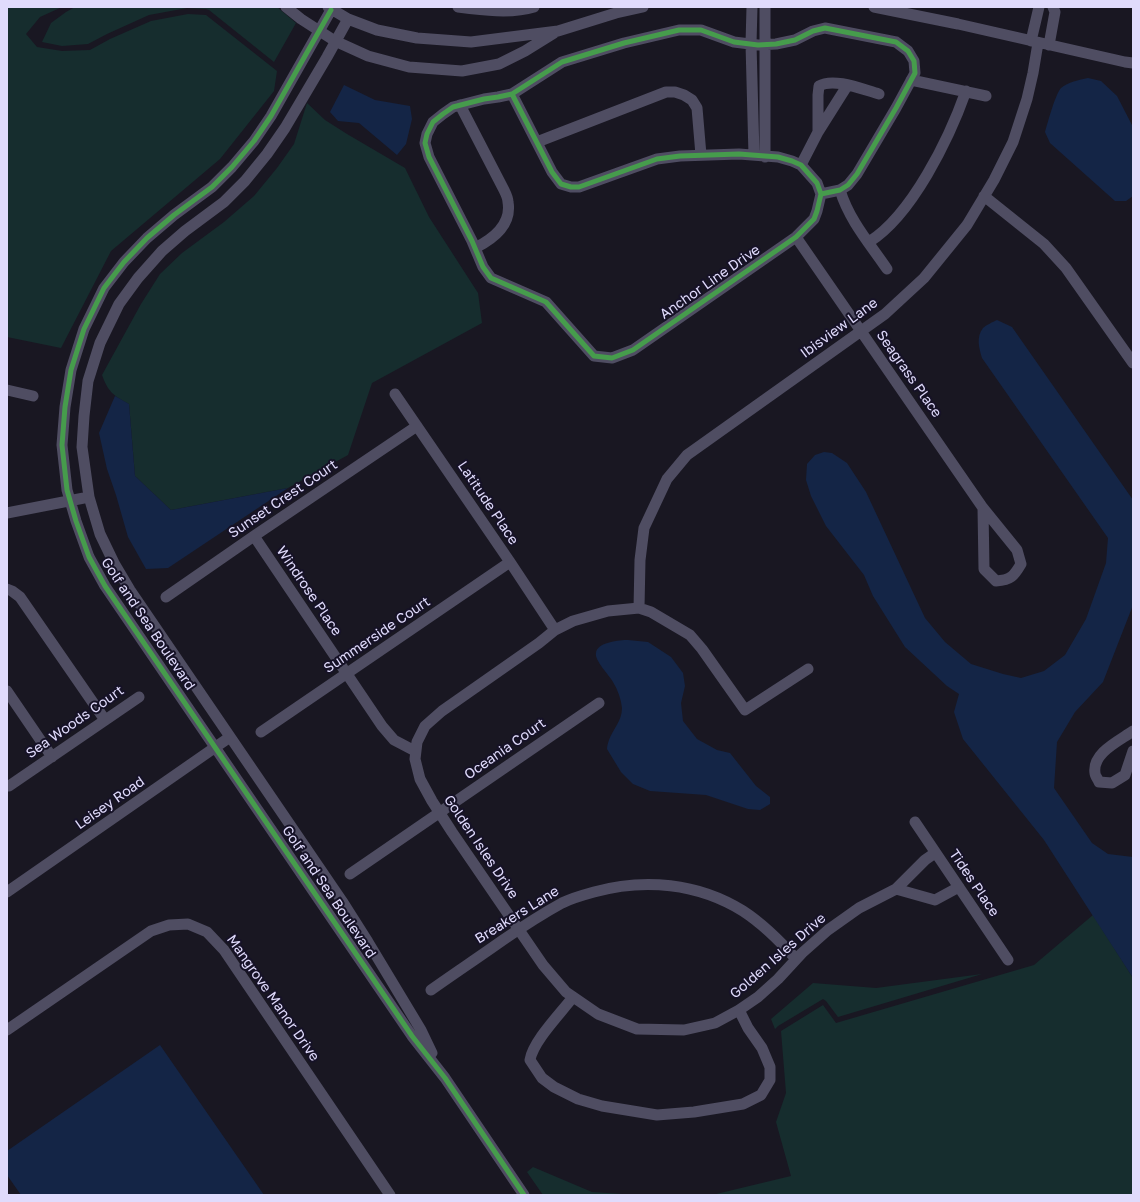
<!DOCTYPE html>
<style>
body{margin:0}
#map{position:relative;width:1140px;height:1202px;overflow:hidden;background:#191722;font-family:"Golos Text",sans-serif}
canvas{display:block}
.frame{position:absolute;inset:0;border:8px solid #e0dbfc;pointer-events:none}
</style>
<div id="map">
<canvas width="1140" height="1202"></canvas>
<div class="frame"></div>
</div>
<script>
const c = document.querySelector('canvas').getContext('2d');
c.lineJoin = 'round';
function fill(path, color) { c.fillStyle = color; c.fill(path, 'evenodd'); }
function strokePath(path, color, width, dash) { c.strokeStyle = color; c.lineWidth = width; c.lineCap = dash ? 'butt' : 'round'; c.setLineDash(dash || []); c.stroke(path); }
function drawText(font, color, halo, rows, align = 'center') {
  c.font = font + ' "Golos Text",sans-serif'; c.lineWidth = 4; c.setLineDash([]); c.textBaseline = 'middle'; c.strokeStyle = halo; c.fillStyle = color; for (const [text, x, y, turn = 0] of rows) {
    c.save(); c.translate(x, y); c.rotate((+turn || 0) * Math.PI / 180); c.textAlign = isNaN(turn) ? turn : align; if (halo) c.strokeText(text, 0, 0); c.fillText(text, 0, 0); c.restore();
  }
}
fill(new Path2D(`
 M7 7H62L40 17 26 34 37 47 62 51 90 50 110 39 151 21 188 14 206 15 277 71 274 91 220 159 111 251 61 348 7 337Z
 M75 7H277L296 23 274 62 209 10 206 9 187 8 149 15 107 34 88 44 62 46 42 42 51 23 66 12Z
 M307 103 325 120 347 134 405 168 429 217 478 293 482 323 372 383 348 455 288 488 171 510 135 476 129 404C114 396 108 392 102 375L141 304 160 274 182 253 224 222 254 196 277 168 294 144Z
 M1093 915 1133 978V1195H712L791 1176 776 1122 786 1093 781 1031 823 1005 836 1023 1034 965Z
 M982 974 838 1017 826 1001 823 999 778 1026 775 1029 771 1019 813 983 876 988Z
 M533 1167 592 1192 638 1195H543L527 1172Z`), '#162d2e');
fill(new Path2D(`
 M1088 78 1101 81 1117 96 1133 127V196L1126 201H1115L1050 143 1045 132C1048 122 1055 95 1061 88 1068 82 1079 80 1088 78Z
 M344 85 375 100 410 106 412 119 406 144 397 155 359 123 338 121 330 112Z
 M997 320 1012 327 1133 500V605L1103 682 1075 712 1057 742 1054 788 1092 843 1108 854 1133 857V978L1044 840 963 739 954 712 959 694 947 686 905 647 873 596 864 575 826 526 811 496 806 480 807 464 815 455 824 452 832 453 847 463 866 492 925 618 945 642 971 664 1003 674 1021 678 1044 671 1065 655 1086 619 1106 563 1108 538 982 358C979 348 976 337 983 328 986 325 993 322 997 320Z
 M115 396 129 404 135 476 171 510 288 488 168 568 146 569 128 537 116 495 107 469 99 433Z
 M628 640 648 642 671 657 683 673 685 686 681 703 683 721 697 739 717 750 730 753 756 786 770 797V804L760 810 748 809 706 795 650 791 633 784 621 772 607 749C607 746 608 743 609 740 613 729 622 721 622 708 621 699 618 690 613 682 610 676 594 660 596 653 597 642 620 640 628 640Z
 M160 1045 264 1195H21L7 1175V1151Z`), '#142546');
strokePath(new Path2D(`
 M286 7 301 19 335 41 368 56 409 67 462 71 499 64 525 51 554 33
 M328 7 348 19 377 30 417 38 471 42 558 31 616 13 643 7
 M458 7C481 10 512 14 534 7
 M752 7 751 44 754 155
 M874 7 958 24 1125 62 1133 63
 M331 10 271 116 254 141 232 167 212 187 174 215 147 238 124 262 104 288 84 329 71 370 65 407 62 445 67 490 76 521 89 557 105 586 412 1036 445 1078 524 1195
 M348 19 327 57 285 128 267 154 245 181 224 202 185 231 162 251 138 278 119 304 100 343 88 381 84 416 82 447 89 497 100 534 114 563 130 590 342 901 368 942 421 1030 432 1053
 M1031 41 1039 7
 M1049 45 1055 12 1053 7
 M911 80 986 96
 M512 94 552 172 561 184 571 187H579L657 159 680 156 739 154 778 157 792 161 801 165 817 183 821 194 817 211 814 219 796 237 633 350 612 358 594 356 546 302 491 278 483 267 472 241 429 157 425 143 427 134 433 122 443 114 453 107 484 99 498 97 512 94 562 62 624 43 679 30H701L734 42 758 45 776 44 795 40 813 31 825 28 896 42 908 51 914 61 915 73 896 108 857 174 848 185 840 190 821 194
 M460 105 504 190C506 194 508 198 508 202 512 225 493 239 475 248
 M818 132V95L819 86C834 77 864 90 879 94
 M537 142 666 92H675L684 95 692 100 697 108 701 155
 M765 157V7
 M801 165 818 132 847 86
 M840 190C849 220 870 244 887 269
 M984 196 1044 244 1066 268 1133 363
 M796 237 983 508 1017 550 1021 564C1014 576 1011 580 996 581L984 569 983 508
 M869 242C912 215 949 139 966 91
 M7 390 33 396
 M395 394 510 562 555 630
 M7 513 89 497
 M254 536 382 726 394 740 415 751
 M7 589 12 591 20 597 105 720
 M166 597 254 536 417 426
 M639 608 640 560 644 528 667 479 687 455 885 314 924 278 967 225 994 180 1013 142 1027 99 1033 73 1038 43
 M808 669 745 710 702 649 690 635 651 612 639 608 608 611 573 621 555 630 539 643 442 711 425 726 417 742 415 759 420 779 432 801 452 832 543 965 566 992 598 1014 637 1029 684 1030 715 1023 739 1010 758 997 778 979 802 953 828 930 859 908 896 889 935 900 959 887
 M7 691 52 757
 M1133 731C1119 741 1092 753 1095 773 1095 776 1098 779 1099 782L1112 783 1125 775 1133 751
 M261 732 510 562
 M9 786 139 697
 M915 822 1008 960
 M350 874 599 703
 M896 889 925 860 935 853
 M7 892 230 737
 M431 990C455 973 479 957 503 940 522 927 542 914 562 903 572 898 583 895 594 892 644 878 698 883 743 911 763 924 780 941 796 959
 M573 997C561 1013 533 1041 530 1060L542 1078 554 1087 578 1099 602 1106 657 1115 694 1112 743 1104 761 1095 770 1080V1067L762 1048 748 1028 739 1010
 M7 1030 151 931 169 925 188 924 207 932 224 950 390 1195`), '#4f4d62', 11);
strokePath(new Path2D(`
 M331 10 271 116 254 141 232 167 212 187 174 215 147 238 124 262 104 288 84 329 71 370 65 407 62 445 67 490 76 521 89 557 105 586 412 1036 445 1078 524 1195
 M512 94 552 172 561 184 571 187H579L657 159 680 156 739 154 778 157 792 161 801 165 817 183 821 194 817 211 814 219 796 237 633 350 612 358 594 356 546 302 491 278 483 267 472 241 429 157 425 143 427 134 433 122 443 114 453 107 484 99 498 97 512 94 562 62 624 43 679 30H701L734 42 758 45 776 44 795 40 813 31 825 28 896 42 908 51 914 61 915 73 896 108 857 174 848 185 840 190 821 194`), '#469c4c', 5);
drawText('14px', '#e0dbfc', '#161227', [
 ["Anchor Line Drive",710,282,-35],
 ["Ibisview Lane",839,328,-36],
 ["Seagrass Place",909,374,55],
 ["Sunset Crest Court",283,499,-34],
 ["Latitude Place",488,503,56],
 ["Windrose Place",309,591,56],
 ["Golf and Sea Boulevard",148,624,56],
 ["Summerside Court",377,635,-34],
 ["Sea Woods Court",75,722,-35],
 ["Oceania Court",505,749,-35],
 ["Leisey Road",110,803,-35],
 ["Golden Isles Drive",481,847,56],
 ["Tides Place",974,883,56],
 ["Golf and Sea Boulevard",329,892,56],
 ["Breakers Lane",517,915,-32],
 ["Golden Isles Drive",778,956,-41],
 ["Mangrove Manor Drive",273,998,55]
]);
</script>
